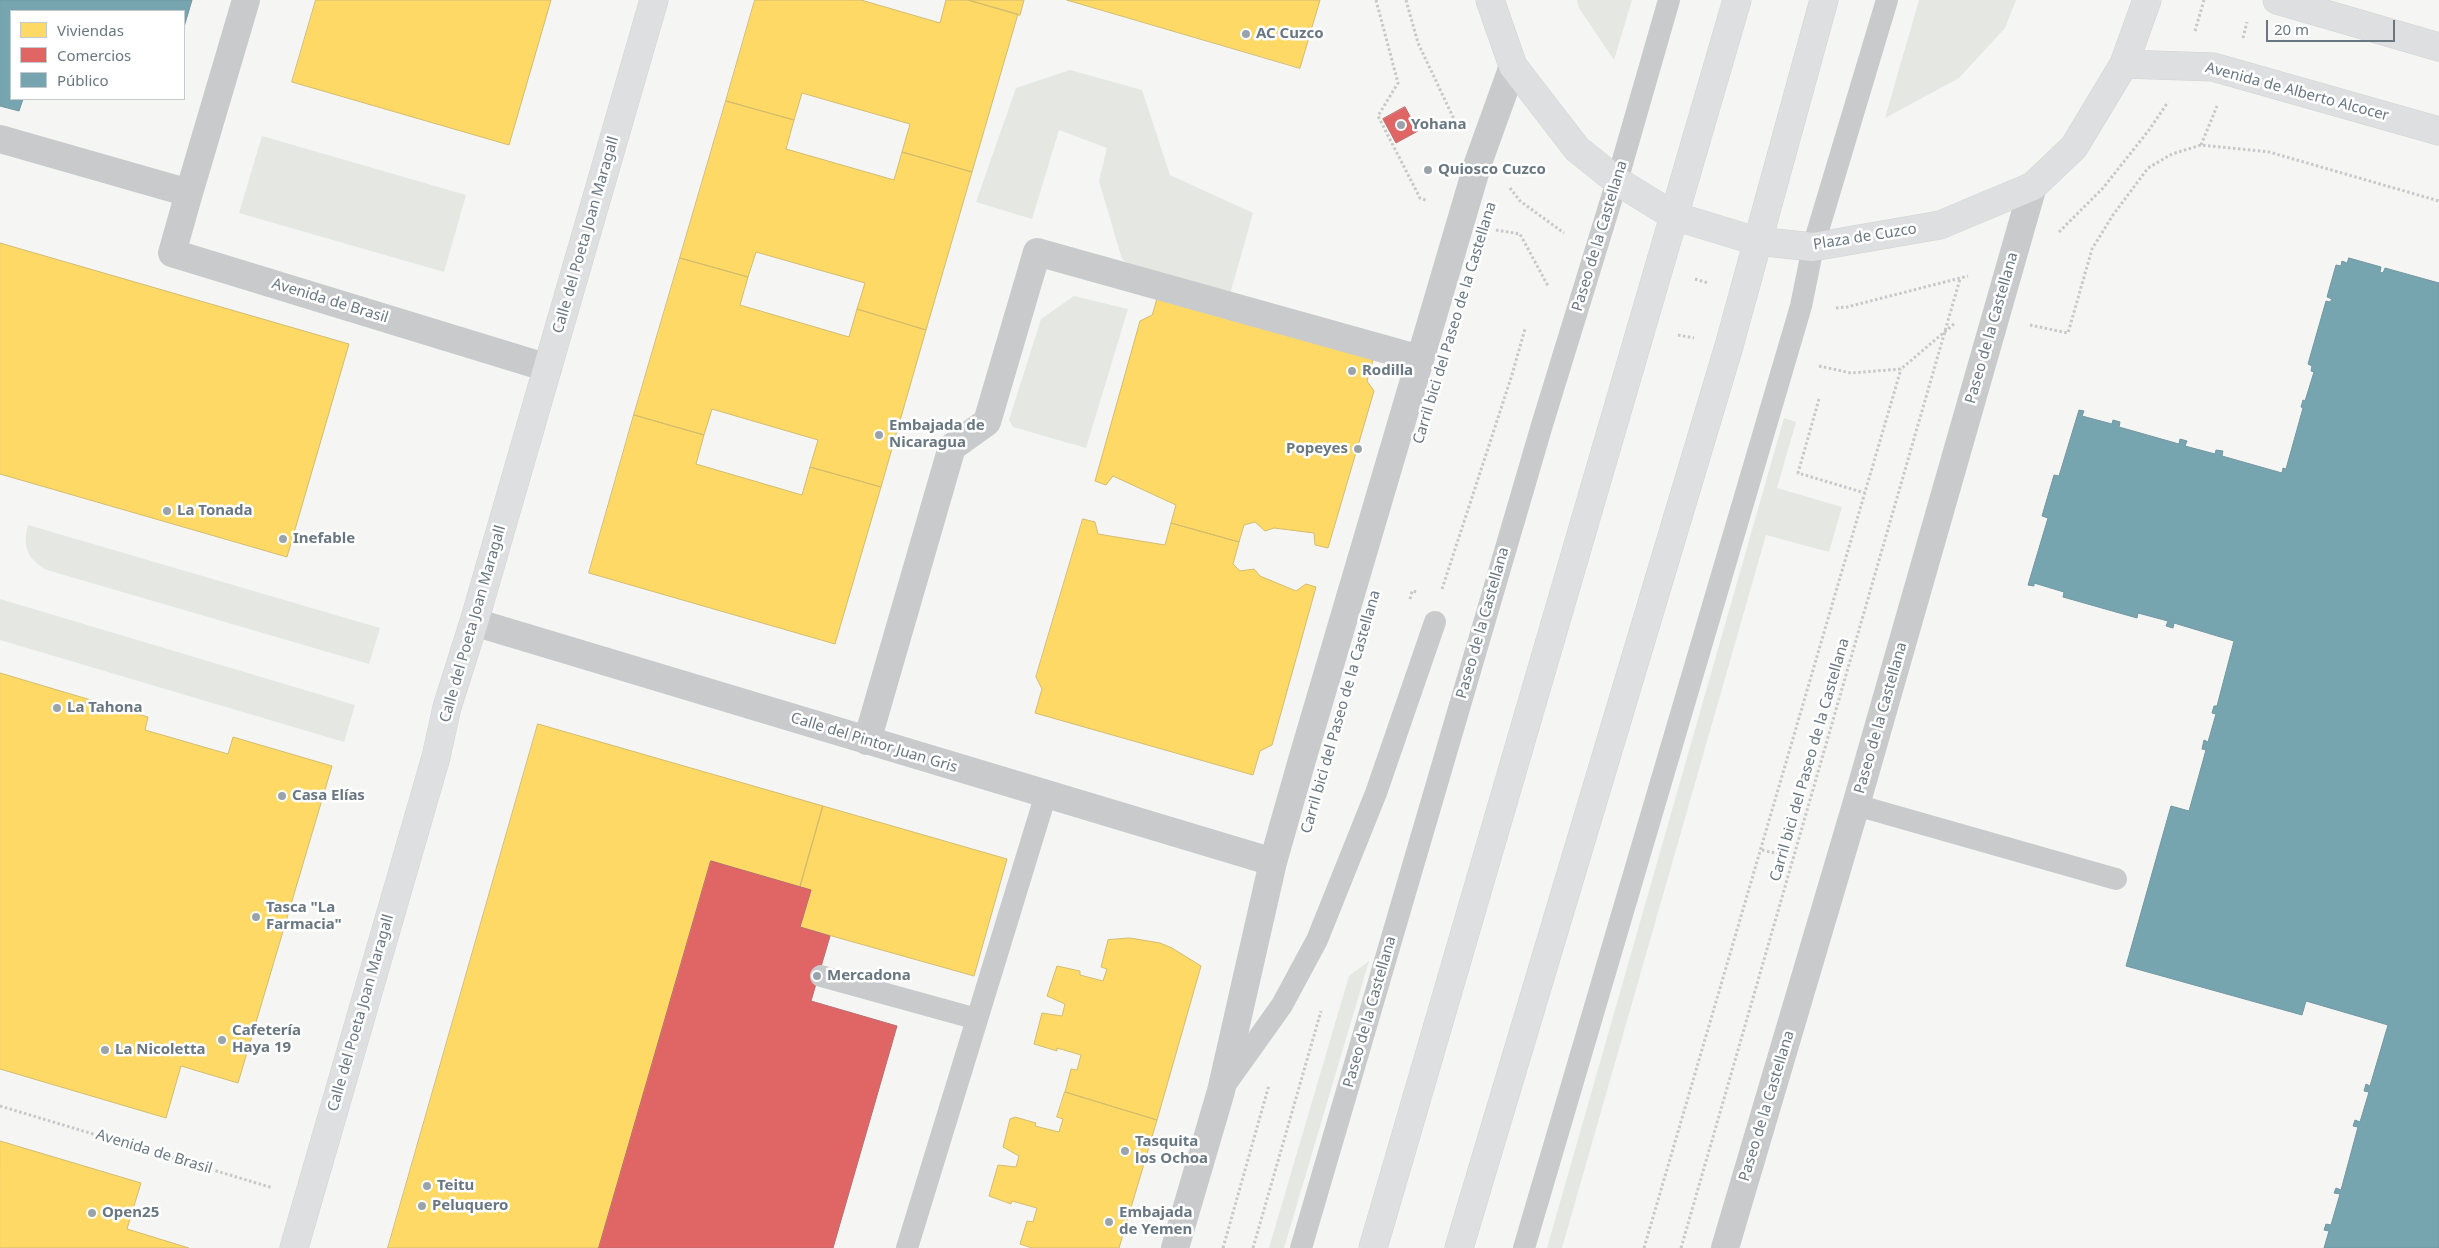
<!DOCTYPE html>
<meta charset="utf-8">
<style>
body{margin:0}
#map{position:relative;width:2439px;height:1248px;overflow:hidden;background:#f5f5f4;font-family:"Noto Sans",sans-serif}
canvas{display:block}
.legend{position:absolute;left:10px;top:10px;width:175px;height:90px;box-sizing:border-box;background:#fff;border:1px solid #c3c9cd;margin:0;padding:6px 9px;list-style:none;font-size:15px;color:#687781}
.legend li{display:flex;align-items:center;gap:10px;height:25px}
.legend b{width:25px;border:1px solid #c3c9cd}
.scale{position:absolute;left:2266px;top:20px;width:129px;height:22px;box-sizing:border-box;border:2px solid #687781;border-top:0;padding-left:6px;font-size:15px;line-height:18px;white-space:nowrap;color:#687781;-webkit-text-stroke:4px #fff;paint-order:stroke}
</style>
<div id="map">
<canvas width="2439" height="1248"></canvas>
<ul class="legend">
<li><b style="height:14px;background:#ffd966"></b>Viviendas</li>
<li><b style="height:14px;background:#e06666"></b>Comercios</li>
<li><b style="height:14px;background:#76a5af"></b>Público</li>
</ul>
<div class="scale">20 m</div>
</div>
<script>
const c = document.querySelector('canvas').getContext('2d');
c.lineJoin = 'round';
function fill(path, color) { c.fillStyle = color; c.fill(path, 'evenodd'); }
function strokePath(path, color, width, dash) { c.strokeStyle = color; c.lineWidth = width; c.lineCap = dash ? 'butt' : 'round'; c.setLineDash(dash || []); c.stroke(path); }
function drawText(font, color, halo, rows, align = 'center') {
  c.font = font + ' "Noto Sans",sans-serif'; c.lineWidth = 5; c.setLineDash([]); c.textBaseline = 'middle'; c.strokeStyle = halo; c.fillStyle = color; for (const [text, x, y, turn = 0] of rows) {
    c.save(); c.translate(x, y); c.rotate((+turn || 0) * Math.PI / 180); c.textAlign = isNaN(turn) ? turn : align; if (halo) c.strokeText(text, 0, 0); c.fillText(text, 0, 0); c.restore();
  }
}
fill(new Path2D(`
 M1577 0H1632L1614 60 1579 8Z
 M1919 0H2016L2005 28 1959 78 1885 118Z
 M1070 70 1142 90 1170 175 1253 213 1229 298 1140 273 1122 259 1099 181 1107 148 1059 130 1032 219 976 202 1016 88Z
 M262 136 466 195 444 272 239 213Z
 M1074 296 1128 309 1086 448 1013 427 1009 420 1041 319Z
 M1784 418 1796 422 1777 488 1842 507 1829 552 1766 535 1562 1248H1547Z
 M28 525 380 628 369 664 47 570C28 560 22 547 28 525Z
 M0 599 355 705 344 742 0 640Z
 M1369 961 1284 1248H1269L1349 976Z`), '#e5e7e2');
const homes = new Path2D(`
 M316 0H551L509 145 292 82Z
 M755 0H861L940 23 946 0H968L1018 14 972 172 902 152 910 124 802 93 794 120 726 101Z
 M968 0H1024L1020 15Z
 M1067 0H1320L1300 68Z
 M726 101 794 120 786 149 894 180 902 152 972 172 926 330 857 309 865 283 756 252 748 277 680 258Z
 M0 243 349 344 287 557 0 474Z
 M680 258 748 277 740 305 849 337 857 309 926 330 881 487 810 467 818 440 712 409 704 435 634 415Z
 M1159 293 1374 357 1367 381 1374 391 1328 548 1315 545 1314 533 1274 528 1265 531 1255 522 1244 525 1239 542 1171 523 1176 505 1113 476 1106 485 1095 481 1140 321 1152 315Z
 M634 415 704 435 696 464 802 495 810 467 881 487 835 644 589 573Z
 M1083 519 1095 522 1098 534 1165 545 1171 523 1239 542 1233 564 1240 571 1254 569 1260 576 1296 591 1306 584 1316 587 1272 745 1260 751 1253 775 1035 713 1042 689 1036 677Z
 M0 673 148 717 145 730 228 754 233 737 332 766 238 1083 181 1066 166 1118 0 1069Z
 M538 724 823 806 800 887 711 861 599 1248H388Z
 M823 806 1007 859 974 976 800 927 811 890 800 887Z
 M1130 938 1160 943 1172 948 1201 966 1157 1120 1065 1092 1071 1069 1077 1070 1081 1055 1057 1048V1051L1034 1044 1042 1013 1062 1016 1065 1004 1047 996 1057 966 1080 971V975L1103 981 1107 969 1101 967 1108 940Z
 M1065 1092 1157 1120 1119 1248H1032L1020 1244 1027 1221 1033 1222 1037 1208 1012 1201 1011 1204 989 1196 998 1165 1016 1167 1019 1156 1003 1147 1010 1119 1015 1117 1036 1123 1035 1126 1059 1132 1063 1119 1057 1117Z
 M0 1141 141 1183 127 1229 189 1248H0Z`);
fill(homes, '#ffd966');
strokePath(homes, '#d2bc6e', 1);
const shops = new Path2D(`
 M1405 107 1418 131 1396 143 1383 119Z
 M711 861 811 890 800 927 830 936 811 1001 897 1026 833 1248H599Z`);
fill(shops, '#e06666');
strokePath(shops, '#bc6b6e', 1);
const public = new Path2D(`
 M0 0H192L184 27V11H11V99H23L19 111 0 106Z
 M2349 258 2381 267 2380 272 2383 273 2385 268 2439 283V1248H2324L2329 1231 2324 1230 2326 1224 2331 1225 2340 1194 2334 1193 2336 1188 2341 1190 2358 1127 2353 1126 2355 1120 2360 1122 2369 1092 2364 1091 2366 1084 2370 1086 2388 1025 2306 1001 2302 1015 2126 966 2171 806 2189 811 2206 750 2202 749 2204 740 2208 742 2216 714 2212 713 2214 706H2217L2234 641 2174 623 2173 628 2166 626 2168 621 2138 613 2137 618 2063 597 2064 592 2034 583V586L2028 585 2048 518 2042 516 2054 475 2059 476 2079 410 2084 411 2082 416 2112 424 2113 420 2120 422 2119 427 2179 444 2180 439 2187 441 2185 446 2215 454 2216 450 2223 451 2222 456 2282 473 2283 468 2286 469 2303 408 2301 407 2303 400 2305 401 2314 372 2311 371 2312 366 2308 364 2326 301 2330 302 2332 299 2327 297 2336 265 2341 266 2342 261 2347 263Z`);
fill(public, '#76a5af');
strokePath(public, '#7297a1', 1);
const secondary = new Path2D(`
 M1490 0 1513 66 1577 149 1617 181 1674 216 1756 241 1813 247 1940 225 2033 186 2074 147 2124 64 2147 0
 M2277 0 2439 47
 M2124 64 2213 67 2439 131
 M294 1248 436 757 447 707 474 622 654 0`);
const highway = new Path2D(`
 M1373 1248 1737 0
 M1459 1248 1729 346 1824 0`);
strokePath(secondary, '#d2d2d2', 29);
strokePath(highway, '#d1d2d2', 29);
strokePath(new Path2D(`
 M1376 0 1398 83 1378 116 1420 198 1428 201
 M1406 0 1418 43 1454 119
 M2195 31 2204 0
 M2243 38 2247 22
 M2201 145 2217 106
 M1510 188 1520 201 1564 233
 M1496 230 1520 234 1548 286
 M2059 232 2103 188 2149 130 2168 102
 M1695 279 1708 283
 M1836 308 1847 307 1968 276
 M2030 325 2068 333 2092 249 2113 215 2148 168 2172 154 2201 145 2269 152 2439 201
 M1678 335 1694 338
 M1819 366 1851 373 1901 369 1955 323
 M1819 399 1798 473 1865 493
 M1442 589 1511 378 1525 329
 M1410 599 1412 591 1418 592
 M1762 850 1788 856
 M0 1106 273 1188
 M1223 1248 1269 1085
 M1253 1248 1321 1011
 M1644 1248 1901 369
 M1681 1248 1960 279`), '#c7c8c9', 3, [2.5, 2.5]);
strokePath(new Path2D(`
 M1856 805 2116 879
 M821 976 977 1019
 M1225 1085 1282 1005 1317 940 1376 793 1435 622
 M907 1248 1046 794
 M1301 1248 1542 425 1617 181 1669 0
 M1524 1248 1801 306 1813 247 1887 0`), '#c9cacb', 22);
strokePath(new Path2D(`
 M0 139 189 193 172 253 548 368
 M189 193 246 0
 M474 622 1273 862
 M867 741 952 447 987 422 1037 252 1420 359
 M1175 1248 1221 1091 1273 862 1302 760 1478 163 1513 66
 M1725 1248 1856 805 2033 186`), '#c9cacb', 28);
strokePath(secondary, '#dedfe0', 28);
strokePath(highway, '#dedfe0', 28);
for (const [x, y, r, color] of [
 [1246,34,5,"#99a3a9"],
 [1401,125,5,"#99a3a9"],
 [1428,170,5,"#99a3a9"],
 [1352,371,5,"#99a3a9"],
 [879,435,5,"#99a3a9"],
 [1358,449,5,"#99a3a9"],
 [167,511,5,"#99a3a9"],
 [283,539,5,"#99a3a9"],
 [57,708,5,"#99a3a9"],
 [282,796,5,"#99a3a9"],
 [256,917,5,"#99a3a9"],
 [817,976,5,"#99a3a9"],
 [222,1040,5,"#99a3a9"],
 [105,1050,5,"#99a3a9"],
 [1125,1151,5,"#99a3a9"],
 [427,1186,5,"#99a3a9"],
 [422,1206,5,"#99a3a9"],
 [92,1213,5,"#99a3a9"],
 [1109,1222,5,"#99a3a9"]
]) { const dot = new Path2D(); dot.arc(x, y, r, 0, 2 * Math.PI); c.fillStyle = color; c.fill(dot); strokePath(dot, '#fff', 2); }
drawText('bold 15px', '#687781', '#fff', [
 ["AC Cuzco",1256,34],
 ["Yohana",1411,125],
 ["Quiosco Cuzco",1438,170],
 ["Rodilla",1362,371],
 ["Embajada de",889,426],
 ["Nicaragua",889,443],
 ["Popeyes",1348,449,"right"],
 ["La Tonada",177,511],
 ["Inefable",293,539],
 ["La Tahona",67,708],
 ["Casa Elías",292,796],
 ["Tasca \"La",266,908],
 ["Farmacia\"",266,925],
 ["Mercadona",827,976],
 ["Cafetería",232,1031],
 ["Haya 19",232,1048],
 ["La Nicoletta",115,1050],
 ["Tasquita",1135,1142],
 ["los Ochoa",1135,1159],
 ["Teitu",437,1186],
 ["Peluquero",432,1206],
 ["Open25",102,1213],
 ["Embajada",1119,1213],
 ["de Yemen",1119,1230]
], 'left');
drawText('15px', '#687781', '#fff', [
 ["Avenida de Alberto Alcocer",2297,92,15],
 ["Calle del Poeta Joan Maragall",586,235,-74],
 ["Paseo de la Castellana",1600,236,-73],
 ["Plaza de Cuzco",1865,237,-9],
 ["Avenida de Brasil",330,301,17],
 ["Carril bici del Paseo de la Castellana",1455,323,-73],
 ["Paseo de la Castellana",1992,328,-74],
 ["Paseo de la Castellana",1483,623,-74],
 ["Calle del Poeta Joan Maragall",473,624,-74],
 ["Carril bici del Paseo de la Castellana",1341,712,-74],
 ["Paseo de la Castellana",1881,718,-74],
 ["Calle del Pintor Juan Gris",874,743,17],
 ["Carril bici del Paseo de la Castellana",1810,760,-74],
 ["Paseo de la Castellana",1370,1012,-74],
 ["Calle del Poeta Joan Maragall",361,1013,-74],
 ["Paseo de la Castellana",1767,1106,-73],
 ["Avenida de Brasil",154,1152,17]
]);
</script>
